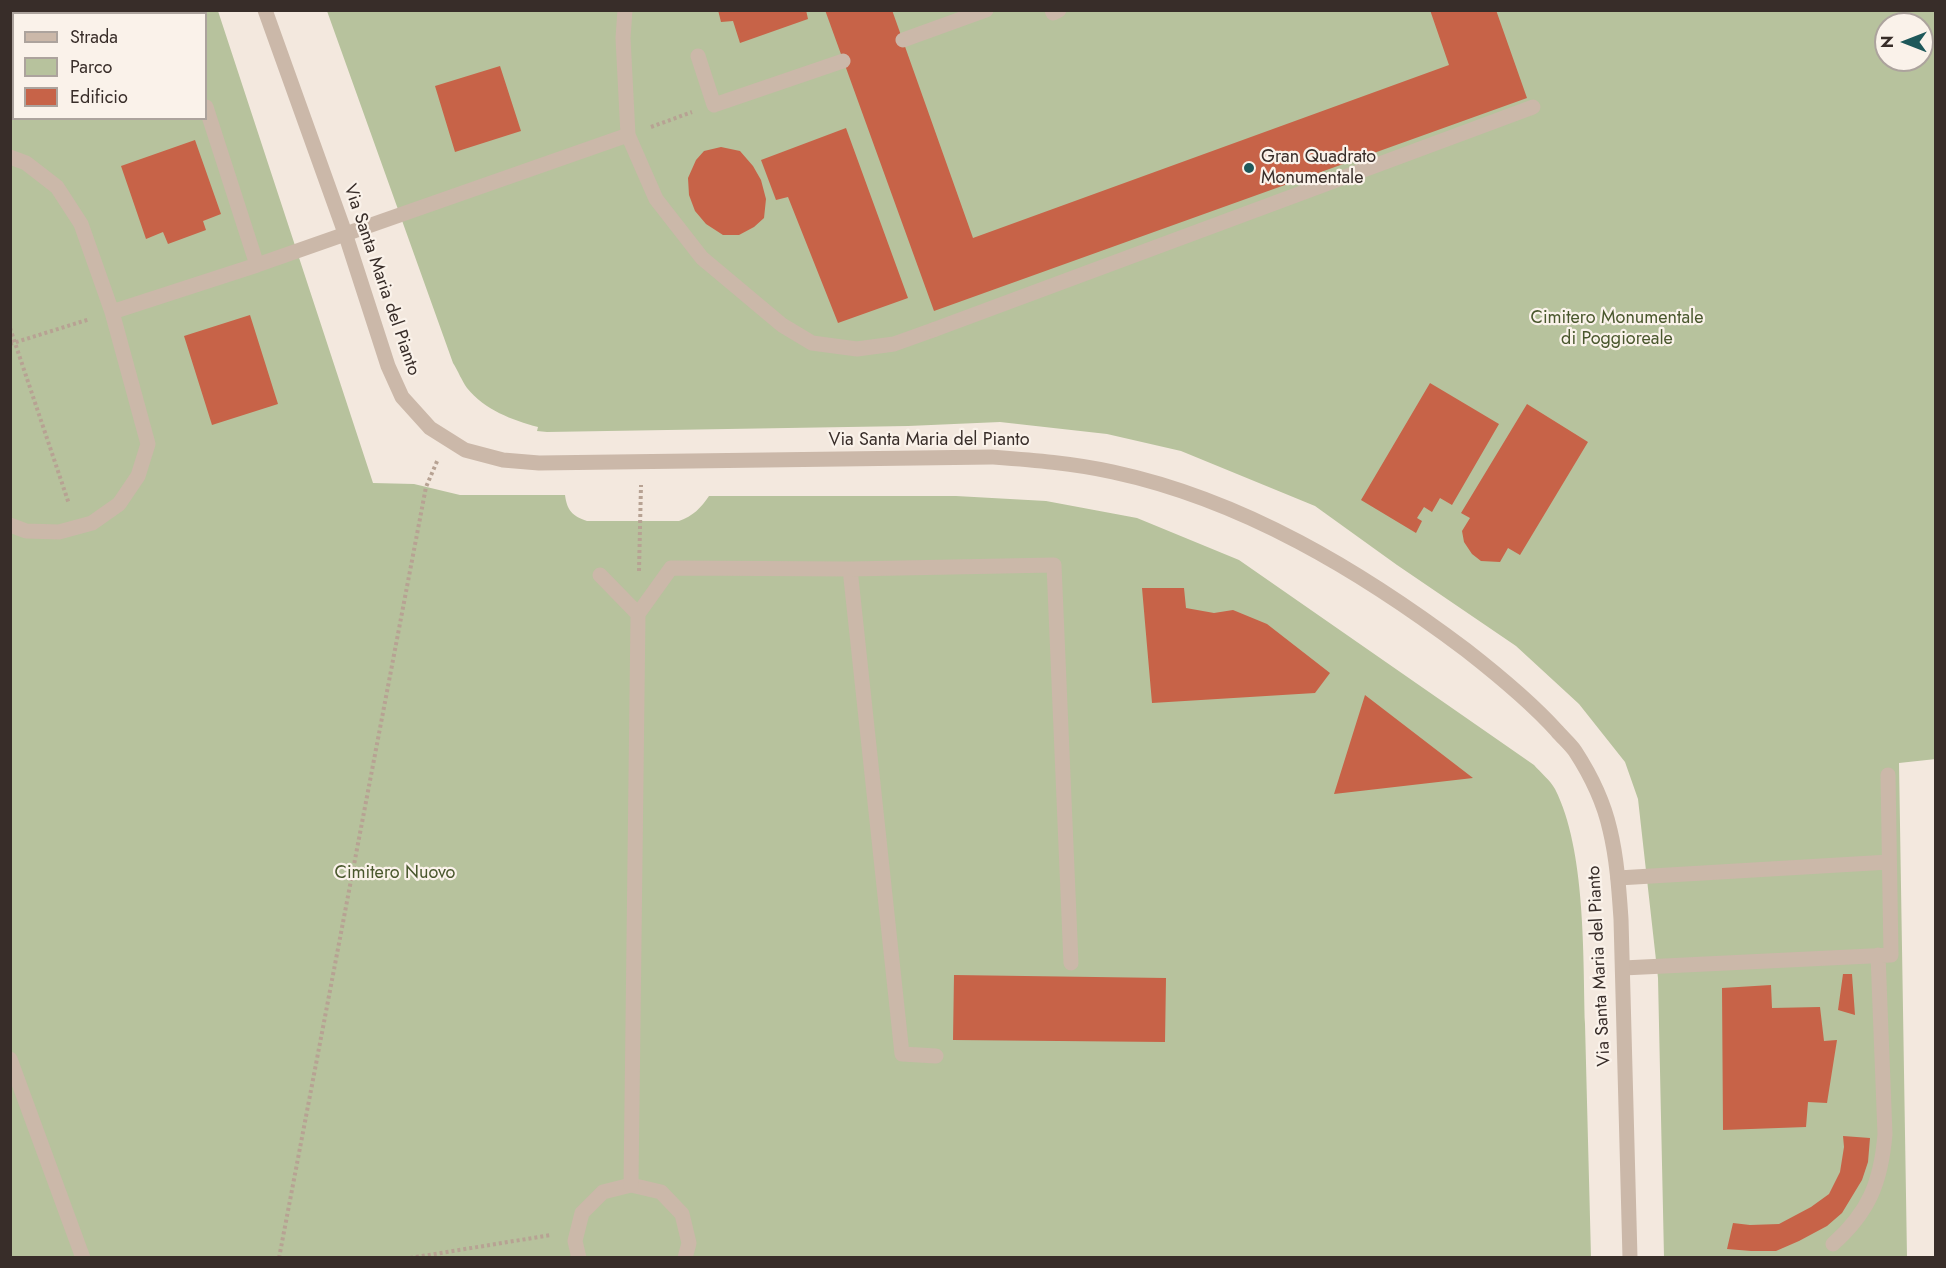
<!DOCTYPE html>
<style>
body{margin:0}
#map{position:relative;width:1946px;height:1268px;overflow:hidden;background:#f3e8de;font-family:Jost,sans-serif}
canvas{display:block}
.frame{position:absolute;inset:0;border:12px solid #382d29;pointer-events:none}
.legend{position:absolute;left:12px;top:12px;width:195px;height:108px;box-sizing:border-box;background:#faf2ea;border:2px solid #aca39d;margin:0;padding:8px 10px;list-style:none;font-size:18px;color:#382d29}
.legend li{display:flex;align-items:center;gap:12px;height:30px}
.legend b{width:30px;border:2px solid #aca39d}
.north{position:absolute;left:1874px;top:12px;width:60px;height:60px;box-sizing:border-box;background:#faf2ea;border:2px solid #aca39d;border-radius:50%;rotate:270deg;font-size:16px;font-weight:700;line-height:24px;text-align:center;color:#382d29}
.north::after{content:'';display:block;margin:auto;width:21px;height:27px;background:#1e585a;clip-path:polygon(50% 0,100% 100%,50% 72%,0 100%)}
</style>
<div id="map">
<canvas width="1946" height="1268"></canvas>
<div class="frame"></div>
<ul class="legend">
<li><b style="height:8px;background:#cbb8a9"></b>Strada</li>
<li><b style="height:16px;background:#b7c29d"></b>Parco</li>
<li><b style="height:16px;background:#c76348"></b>Edificio</li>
</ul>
<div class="north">N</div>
</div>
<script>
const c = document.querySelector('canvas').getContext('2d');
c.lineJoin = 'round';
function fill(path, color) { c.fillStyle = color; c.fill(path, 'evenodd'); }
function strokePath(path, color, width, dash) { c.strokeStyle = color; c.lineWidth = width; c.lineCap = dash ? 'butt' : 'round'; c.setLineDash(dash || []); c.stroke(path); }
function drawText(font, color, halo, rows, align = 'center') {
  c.font = font + ' Jost,sans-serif'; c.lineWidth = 4.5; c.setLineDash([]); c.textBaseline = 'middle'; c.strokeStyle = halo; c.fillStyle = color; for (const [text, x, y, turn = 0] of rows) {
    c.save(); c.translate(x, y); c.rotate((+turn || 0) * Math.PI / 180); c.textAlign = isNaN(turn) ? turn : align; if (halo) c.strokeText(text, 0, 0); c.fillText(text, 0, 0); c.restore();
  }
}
fill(new Path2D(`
 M10 11H218L373 483 414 484 460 495H565C567 510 572 516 587 521H679C693 516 701 508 709 496H956L1046 501 1137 518 1239 560 1534 765C1541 773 1550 780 1555 789 1586 850 1583 956 1585 1024 1587 1102 1589 1180 1591 1257H11ZM14 14H206V118H14Z
 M327 11H1935L1936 759 1899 763 1907 1257H1664L1658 978 1638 799 1625 762 1579 704 1516 646 1397 565 1315 506 1181 451 1107 434 1000 422 908 426 547 432 537 431 538 427C512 420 485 410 467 388 462 381 458 371 453 363ZM1886 24H1922V60H1886Z`), '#b7c29d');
fill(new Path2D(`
 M718 10H806L808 19 740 43 733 21 721 22Z
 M825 10H892L973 238 1449 65 1430 10H1496L1527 98 934 311Z
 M500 66 521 131 455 152 435 86Z
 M846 128 908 298 838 323 788 197 776 200 761 160Z
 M195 140 221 214 203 221 206 230 168 244 163 232 146 239 121 166Z
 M721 147 740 151 753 166 761 180 766 199 764 218 754 227 739 235H723L706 224 695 211 689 195 688 178 696 160 704 151Z
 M250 315 278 404 212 425 184 336Z
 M1430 383 1499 424 1452 505 1440 498 1432 512 1424 507 1417 518 1422 521 1416 533 1361 500Z
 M1527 404 1588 442 1520 555 1508 548 1500 562 1481 561 1472 554 1464 542 1462 531 1470 518 1461 513Z
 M1142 588H1184L1186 608 1214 613 1233 610 1267 624 1330 673 1315 693 1152 703Z
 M1365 695 1473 778 1334 794Z
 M1843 974H1852L1855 1015 1838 1010Z
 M954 975 1166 978 1165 1042 953 1040Z
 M1771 985 1772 1008 1820 1007 1824 1041 1837 1040 1827 1103 1808 1102 1806 1127 1723 1130 1722 988Z
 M1843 1136 1870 1138 1868 1162 1862 1180 1842 1213 1827 1226 1799 1241 1776 1251H1751L1727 1249 1733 1223 1750 1225 1779 1224 1811 1207 1829 1194 1840 1172 1844 1147Z`), '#c76348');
strokePath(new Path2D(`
 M651 127 692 112
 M10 328 69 504
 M10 344 90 319
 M639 571 641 485
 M279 1258 426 487 438 459
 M410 1258 551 1235`), '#b7a293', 4, [3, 3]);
strokePath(new Path2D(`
 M174 10 175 14
 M625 10 623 38 628 135 656 199 702 258 782 325 812 343 857 349 894 344 933 330
 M1052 10 1053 13 1059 10
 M82 14 90 10
 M10 38 14 37
 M903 40 986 10
 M698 56 714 105 843 61
 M206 107 257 265
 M10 157 26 163 57 187 81 224 112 312 148 444 138 476 119 504 92 523 59 532 26 531 10 525
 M112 312 257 265 628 135
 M1618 878 1889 862
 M1623 968 1891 955 1888 775
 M10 1059 83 1258
 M1833 1244C1869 1212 1881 1182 1885 1134L1878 955
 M579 1258 575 1241 582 1213 603 1192 631 1185 661 1192 682 1214 689 1243 685 1258`), '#cbb8a9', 15);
strokePath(new Path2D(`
 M933 330 1533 107`), '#cbb8a9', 15);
strokePath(new Path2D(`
 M265 10 345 233 388 366 402 397 430 428 465 450 503 460 539 463 992 457C1032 460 1073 463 1113 472 1243 500 1361 571 1466 650 1498 675 1530 701 1557 731 1563 738 1570 744 1575 751 1590 774 1604 803 1610 830 1617 859 1619 890 1621 919L1630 1258
 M850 569 1054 565 1071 963
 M600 575 638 614 631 1185
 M638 614 671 568 850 569 902 1054 936 1056`), '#cbb8a9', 15);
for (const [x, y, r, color] of [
 [1249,168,6,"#1e585a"]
]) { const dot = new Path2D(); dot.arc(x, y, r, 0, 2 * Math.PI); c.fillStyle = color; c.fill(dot); strokePath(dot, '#faf2ea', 2); }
drawText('18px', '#382d29', '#faf2ea', [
 ["Gran Quadrato",1261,158],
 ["Monumentale",1261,179]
], 'left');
drawText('18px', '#382d29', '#faf2ea', [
 ["Via Santa Maria del Pianto",381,280,71],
 ["Via Santa Maria del Pianto",929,441],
 ["Via Santa Maria del Pianto",1600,966,-93]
]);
drawText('18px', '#49572d', '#faf2ea', [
 ["Cimitero Monumentale",1617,319],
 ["di Poggioreale",1617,340],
 ["Cimitero Nuovo",395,874]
]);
</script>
